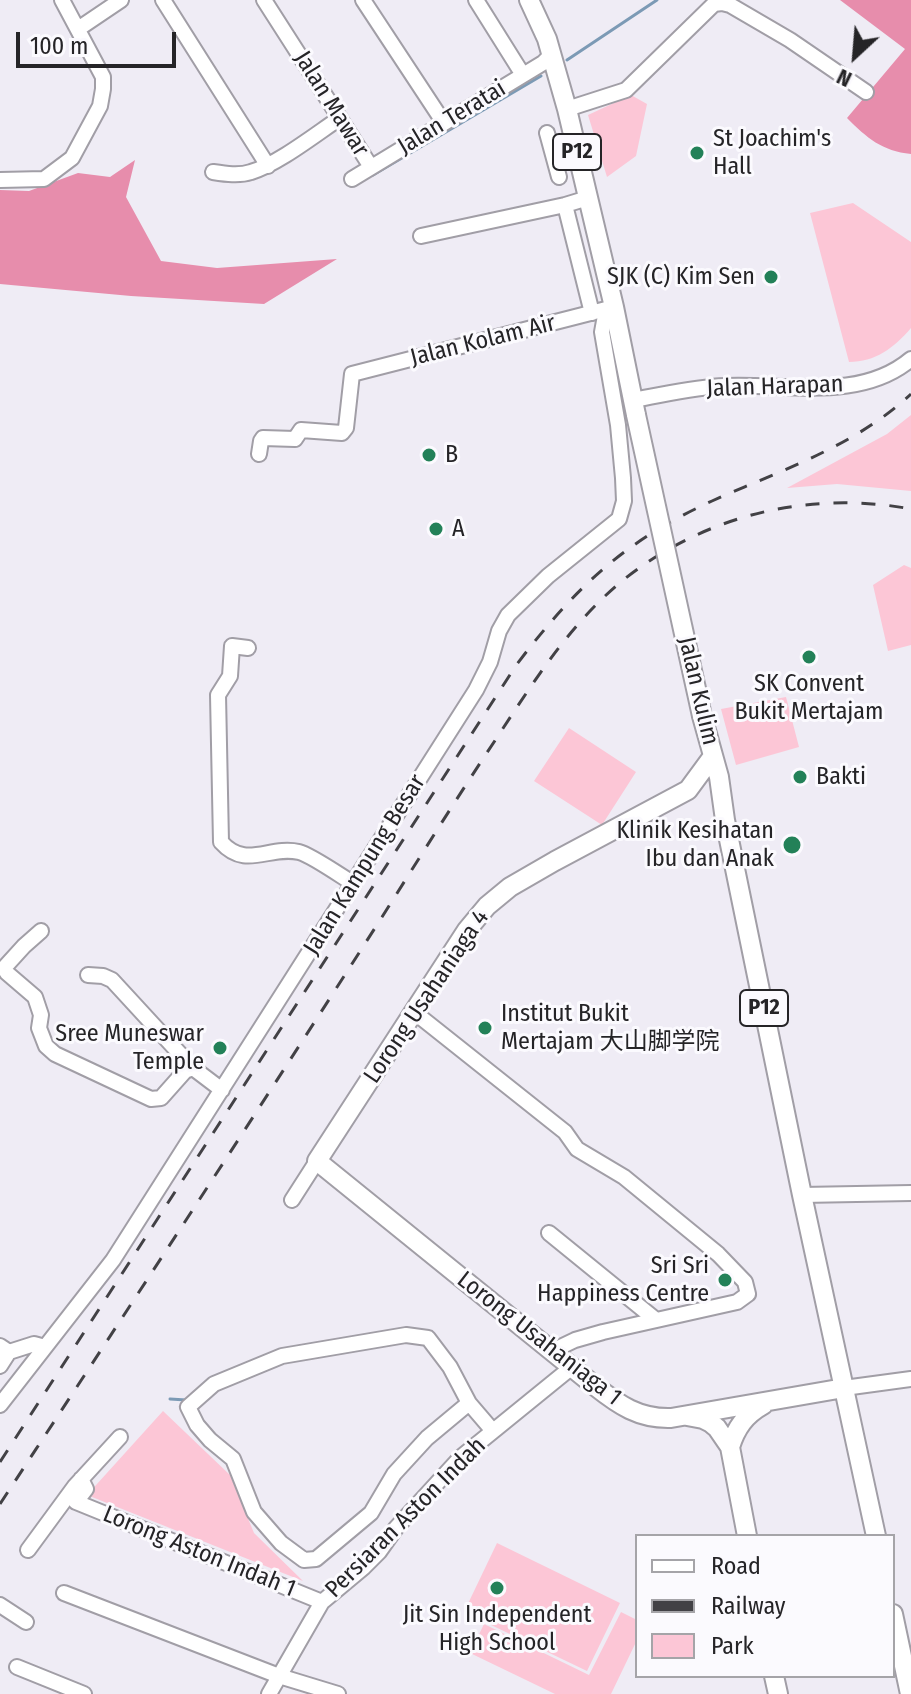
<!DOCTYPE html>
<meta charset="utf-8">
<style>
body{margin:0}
#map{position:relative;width:911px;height:1694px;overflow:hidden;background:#efecf5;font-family:"Fira Sans Condensed",sans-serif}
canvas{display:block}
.legend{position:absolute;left:635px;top:1534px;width:260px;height:144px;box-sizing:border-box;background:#fbfafe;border:2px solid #a5a4a8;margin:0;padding:10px 14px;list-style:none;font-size:24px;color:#252427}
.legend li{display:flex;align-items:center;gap:16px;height:40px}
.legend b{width:40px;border:2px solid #a5a4a8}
.north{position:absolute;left:815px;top:16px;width:80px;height:80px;-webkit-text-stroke:6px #fbfafe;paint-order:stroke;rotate:206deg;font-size:22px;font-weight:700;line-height:32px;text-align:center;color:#252427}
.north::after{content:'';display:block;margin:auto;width:28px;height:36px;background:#252427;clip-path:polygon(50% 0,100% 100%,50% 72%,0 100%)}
.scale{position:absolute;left:16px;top:32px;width:160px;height:36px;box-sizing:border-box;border:4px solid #252427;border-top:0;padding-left:10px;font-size:24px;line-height:28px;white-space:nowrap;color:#252427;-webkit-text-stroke:6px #fbfafe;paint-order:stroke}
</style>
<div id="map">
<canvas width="911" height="1694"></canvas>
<ul class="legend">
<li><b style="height:10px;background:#fff"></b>Road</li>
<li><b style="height:10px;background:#424145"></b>Railway</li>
<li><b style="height:22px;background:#fcc6d6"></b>Park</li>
</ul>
<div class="north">N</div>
<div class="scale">100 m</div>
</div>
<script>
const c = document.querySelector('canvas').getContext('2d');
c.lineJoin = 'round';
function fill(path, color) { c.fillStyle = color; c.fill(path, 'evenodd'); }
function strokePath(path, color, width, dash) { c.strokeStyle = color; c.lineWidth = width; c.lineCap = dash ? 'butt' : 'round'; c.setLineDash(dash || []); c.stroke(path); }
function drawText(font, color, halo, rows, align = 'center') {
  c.font = font + ' "Fira Sans Condensed","Noto Sans SC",sans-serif'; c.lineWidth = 6; c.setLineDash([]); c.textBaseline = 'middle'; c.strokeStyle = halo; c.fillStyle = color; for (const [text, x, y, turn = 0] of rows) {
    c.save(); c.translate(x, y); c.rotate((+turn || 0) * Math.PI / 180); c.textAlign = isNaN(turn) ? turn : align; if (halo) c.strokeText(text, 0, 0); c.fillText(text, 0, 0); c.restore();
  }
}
fill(new Path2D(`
 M631 95 647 104 636 156 607 177 588 115Z
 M853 203 911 242V328C894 348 875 362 849 362L810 213Z
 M911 415V491L837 484 787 488 887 434Z
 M904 565 911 568V645L888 651 873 585Z
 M786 697 799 747 736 765 721 709Z
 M569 728 636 772 602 825 534 781Z
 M163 1411 230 1475 254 1533 303 1581 87 1495Z
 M497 1543 620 1603 587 1671 464 1612Z
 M621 1612 637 1620V1640L611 1694H555L470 1653 484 1624 589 1675Z`), '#fcc6d6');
fill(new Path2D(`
 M840 0H911V154C882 151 867 138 847 118L905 49Z
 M135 160 126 197 161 261 217 268 337 259 264 304 131 296 0 284V190L29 191 78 173 110 177Z`), '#e78dac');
strokePath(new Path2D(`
 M567 60 657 0
 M373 175 541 76
 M170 1399 186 1400`), '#7c9ab5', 3);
const minor = new Path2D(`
 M163 0 268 166
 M264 0 371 167
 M363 0 444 123
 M476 0 523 75
 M78 29 121 0
 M567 109 626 90 714 4 722 3 730 5 790 40 866 92
 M547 133 559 177
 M213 172C226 174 239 176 251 172 278 164 316 134 340 118
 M352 179 543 63 551 55
 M0 180 44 179 72 158 100 106 103 89V77L62 0
 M565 205 592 313
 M421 236 565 205 588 198
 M633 400C663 395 694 387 725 386 786 383 860 402 911 359
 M259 454 261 441 263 438 295 439 301 430 342 433 346 428 352 374 614 307
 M248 648 232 646 230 676 218 695 221 842C246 870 269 845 299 852 311 855 341 876 354 884
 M41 931 24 946 4 968 7 973 35 997 41 1015 39 1028 46 1046 55 1054 151 1099 161 1098 185 1071 193 1068 222 1090
 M88 975 103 976 112 980 193 1068
 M414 1012 565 1132 577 1149 624 1177 718 1254 745 1282 748 1294 737 1302 603 1332 575 1340 552 1351
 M802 1195 911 1193
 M292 1200 317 1161
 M549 1233 656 1320
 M0 1346 9 1352 34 1344 45 1347
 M0 1366 9 1352
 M844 1388 911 1379
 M469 1403 427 1438 394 1474 371 1513 316 1559 304 1560 281 1543 254 1512 233 1459 210 1440 197 1425 188 1407 214 1384 282 1356 406 1335 428 1338 450 1367 469 1403 493 1431
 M0 1405 113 1260 476 690 490 662 499 631 508 615 548 576 619 519 624 501 623 478 618 425 602 332 604 321 614 307
 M81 1479 86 1489 76 1502 322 1602
 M28 1550 75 1486 120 1437
 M64 1593 279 1676 338 1694
 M0 1605 26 1622
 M17 1667 84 1694
 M269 1694 322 1602 364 1567 379 1552 396 1528 460 1458 572 1367`);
const major = new Path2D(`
 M529 0 547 39 567 109 614 307 636 415
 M702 716 719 777 725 820 802 1195 876 1536
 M713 756 688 790 555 861 510 887 487 906 467 930 317 1161 595 1386C619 1405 639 1419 671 1418L844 1388
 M687 1416 703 1419 711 1423 717 1428 730 1447 747 1536
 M730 1447C736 1428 745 1415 763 1405
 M893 1614 910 1694
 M774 1676 778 1694`);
strokePath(minor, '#a19ea6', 18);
strokePath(major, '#a19ea6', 22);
strokePath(minor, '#fff', 14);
strokePath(major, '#fff', 18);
strokePath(new Path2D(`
 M0 1462 517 664C575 588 624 541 712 501 781 470 854 447 911 394
 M0 1504C128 1309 256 1114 382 917 420 857 458 796 498 736 534 681 571 623 622 581 704 515 809 490 911 509`), '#424145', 3, [14, 14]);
const majorBridge = new Path2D(`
 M636 415 702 716`);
strokePath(majorBridge, '#a19ea6', 22, []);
strokePath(majorBridge, '#fff', 18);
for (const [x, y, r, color] of [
 [697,153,8,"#238158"],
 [771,277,8,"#238158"],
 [429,455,8,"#238158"],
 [436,529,8,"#238158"],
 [809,657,8,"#238158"],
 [800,777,8,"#238158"],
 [792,845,10,"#238158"],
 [485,1028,8,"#238158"],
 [220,1048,8,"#238158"],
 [725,1280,8,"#238158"],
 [497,1588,8,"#238158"]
]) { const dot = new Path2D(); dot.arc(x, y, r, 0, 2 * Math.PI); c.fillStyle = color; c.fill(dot); strokePath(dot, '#fbfafe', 3); }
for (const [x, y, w] of [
 [577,152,48],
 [764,1008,48]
]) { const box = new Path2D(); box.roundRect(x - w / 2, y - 18, w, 36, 6); c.fillStyle = '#fbfafe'; c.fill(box); strokePath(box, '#252427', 2); }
drawText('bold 22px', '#252427', null, [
 ["P12",577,152],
 ["P12",764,1008]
]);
drawText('24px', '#252427', '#fbfafe', [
 ["Jalan Mawar",331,104,58],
 ["Jalan Teratai",452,118,-31],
 ["Jalan Kolam Air",483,341,-14],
 ["Jalan Harapan",775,387,-2],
 ["Jalan Kulim",698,691,77],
 ["Jalan Kampung Besar",365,865,-58],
 ["Lorong Usahaniaga 4",427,997,-56],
 ["Lorong Usahaniaga 1",539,1339,38],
 ["Persiaran Aston Indah",406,1518,-45],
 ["Lorong Aston Indah 1",199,1552,22]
]);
drawText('24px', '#252427', '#fbfafe', [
 ["St Joachim's",713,139],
 ["Hall",713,167],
 ["SJK (C) Kim Sen",755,277,"right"],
 ["B",445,455],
 ["A",452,529],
 ["SK Convent",809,684,"center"],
 ["Bukit Mertajam",809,712,"center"],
 ["Bakti",816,777],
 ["Klinik Kesihatan",774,831,"right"],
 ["Ibu dan Anak",774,859,"right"],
 ["Institut Bukit",501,1014],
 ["Mertajam 大山脚学院",501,1042],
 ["Sree Muneswar",204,1034,"right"],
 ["Temple",204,1062,"right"],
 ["Sri Sri",709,1266,"right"],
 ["Happiness Centre",709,1294,"right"],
 ["Jit Sin Independent",497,1615,"center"],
 ["High School",497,1643,"center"]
], 'left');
</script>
